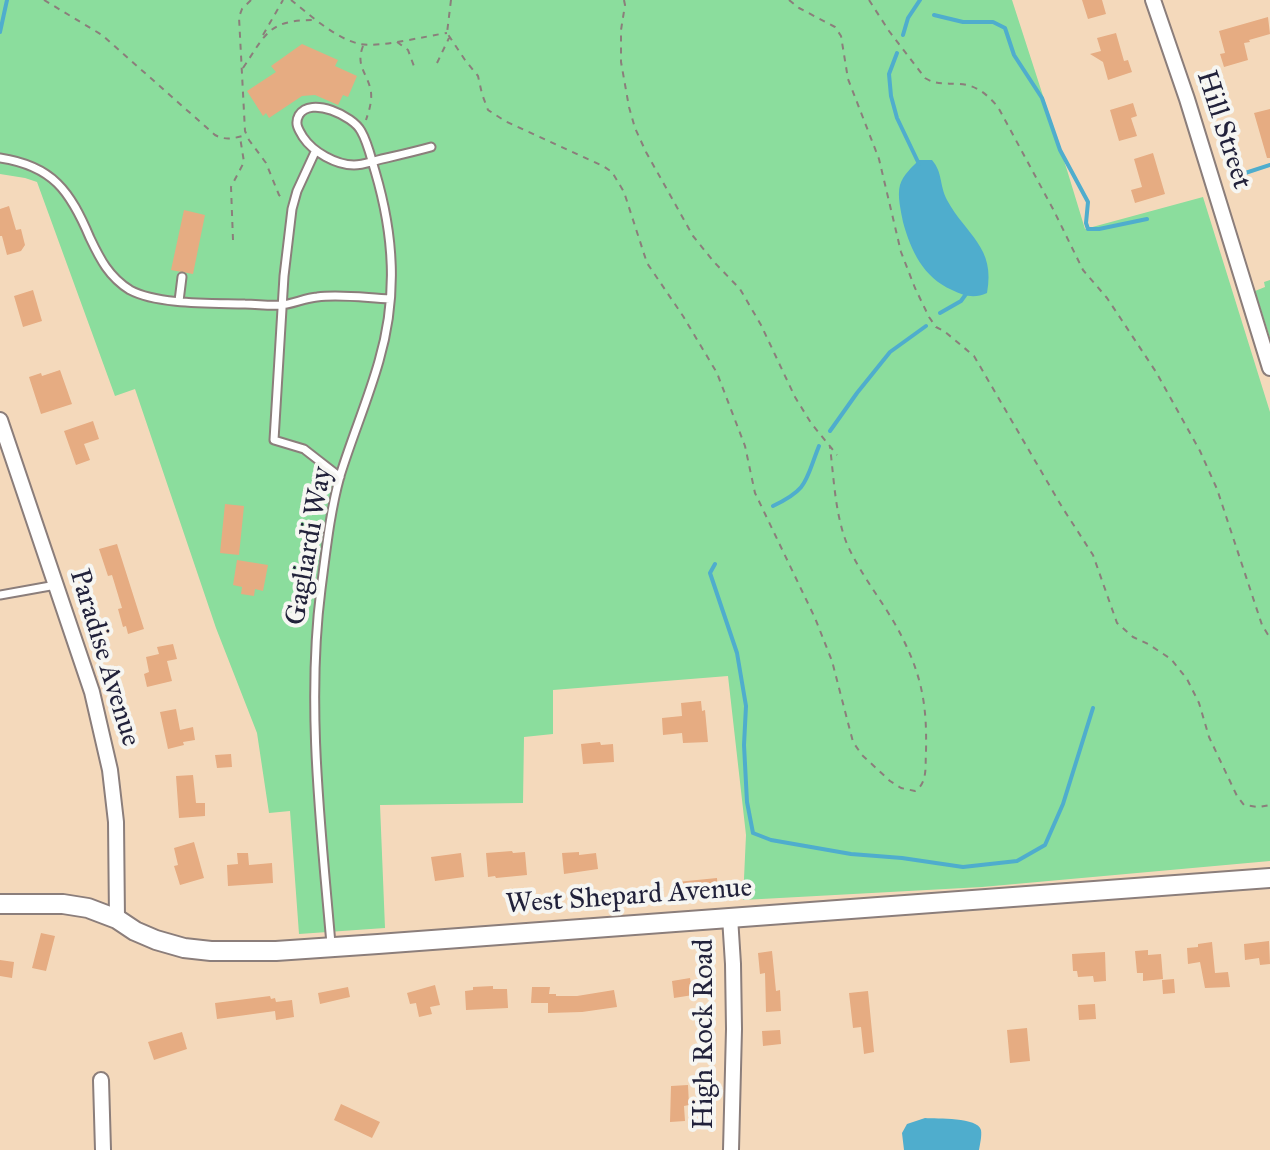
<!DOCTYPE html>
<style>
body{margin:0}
canvas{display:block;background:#f4d9bb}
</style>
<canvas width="1270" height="1150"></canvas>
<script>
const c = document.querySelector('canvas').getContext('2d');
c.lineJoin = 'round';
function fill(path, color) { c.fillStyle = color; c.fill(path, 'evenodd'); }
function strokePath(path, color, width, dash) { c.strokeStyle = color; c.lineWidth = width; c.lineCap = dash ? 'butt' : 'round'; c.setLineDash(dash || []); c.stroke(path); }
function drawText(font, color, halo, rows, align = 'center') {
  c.font = font + ' "IM FELL Great Primer",serif'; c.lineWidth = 8; c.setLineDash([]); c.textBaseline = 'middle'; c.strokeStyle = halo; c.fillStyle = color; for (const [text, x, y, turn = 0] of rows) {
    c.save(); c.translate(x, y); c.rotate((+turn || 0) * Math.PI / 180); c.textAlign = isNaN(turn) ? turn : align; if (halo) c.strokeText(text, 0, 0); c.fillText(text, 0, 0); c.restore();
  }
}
fill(new Path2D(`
 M0 0H1012L1067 170 1085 229 1203 197 1270 412V861L982 887 743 900 746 835 728 676 553 690V734L524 737 523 803 380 805 385 928 299 934 290 811 269 813 257 733 216 628 135 389 115 396 37 182 25 178 0 174Z
 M1270 280V338L1255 291 1265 287 1264 282Z`), '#8bdd9d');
fill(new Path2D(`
 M919 160H932C943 173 939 184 947 200 966 235 996 247 987 293 974 299 964 296 952 290 923 277 911 251 903 222 901 211 897 196 900 185 903 175 912 167 919 160Z
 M925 1118C937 1119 978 1117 981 1130 982 1136 980 1144 979 1150H904L902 1133 907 1124Z`), '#4fadcd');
strokePath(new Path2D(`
 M934 15 963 22H993L1005 28 1014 55 1042 98 1060 150 1088 202 1086 223 1088 229H1099L1147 219
 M0 32 7 0
 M903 35 908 18 920 0
 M897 53 889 74 891 96 897 118 919 164
 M1233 177 1270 165
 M940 313 961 301 966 294
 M830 431 857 393 890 352 926 326
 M773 506C809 489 805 481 819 446
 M715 564 710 573 737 653 746 706 744 745 747 802 753 833 771 840 851 854 902 858 963 867 1017 861 1045 845 1063 804 1093 708`), '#4fadcd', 4);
fill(new Path2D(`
 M1082 0H1102L1106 14 1088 19Z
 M1268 17 1270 34 1249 40 1250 42 1244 43 1248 60 1224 67 1220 54 1225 53 1219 31Z
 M1116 33 1124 61 1128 60 1132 72 1108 80 1103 62 1090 54 1101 51 1097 38Z
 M302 44 338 60 335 66 357 76 348 97 343 95 338 105 315 95 302 96 269 118 266 113 263 116 247 91 276 72 271 66Z
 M1133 103 1137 116 1131 118 1137 136 1119 141 1110 110Z
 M1270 109V158H1267L1254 113Z
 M1153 153 1165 194 1135 203 1131 190 1142 187 1134 159Z
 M9 206 16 230 21 229 25 245 21 251 7 255 2 236H0V209Z
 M184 210 205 215 193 274 171 270Z
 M33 290 42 321 23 327 14 296Z
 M60 370 72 404 41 414 29 377 41 373 42 376Z
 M93 421 99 439 84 444 90 460 76 465 64 431Z
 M225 504 244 506 239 555 220 553Z
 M117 544 144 629 128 634 126 626 123 627 118 609 122 608 112 575 108 576 99 549Z
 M237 560 268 565 263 591 255 589 254 596 241 594 242 587 233 585Z
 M173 644 177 659 167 661 172 681 147 687 144 674 149 672 146 657 159 654 157 647Z
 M701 701 702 711 705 710 708 742 683 743 682 733 663 735 662 718 682 716 681 703Z
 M176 709 180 730 193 727 195 740 183 742 184 745 168 749 160 712Z
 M600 742 601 745 613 744 614 762 583 764 581 744Z
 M231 754 232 767 217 768 215 755Z
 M193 775 196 803H205V816L179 818 176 776Z
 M194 842 204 878 180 885 174 866 178 865 174 848Z
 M512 851 513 853 525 852 527 875 496 878 495 876 488 877 486 853Z
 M579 852V855L596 853 598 869 564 874 562 853Z
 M237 853H248L249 865 272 863 273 883 228 886 227 865 238 864Z
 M461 853 464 877 435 881 431 857Z
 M717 878 718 896 679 899 677 882Z
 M41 933 55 936 46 971 32 968Z
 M1269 941 1270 964 1260 965 1259 958 1245 960 1244 944Z
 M1212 942 1215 973 1228 972 1230 987 1205 988 1200 962 1188 964 1187 948 1198 947V944Z
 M1148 950V955L1161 954 1163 979 1143 981V973H1137L1135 951Z
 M772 951 776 991 780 990 781 1011 766 1012 765 973 760 974 758 953Z
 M1105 952 1106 981 1094 982 1093 976 1078 977 1077 971H1073L1072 954Z
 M0 960 14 962 12 978 0 976Z
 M690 978 693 995 674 998 672 981Z
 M1174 979 1175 993 1163 994 1162 980Z
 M435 985 440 1005 430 1007 432 1014 419 1017 416 1003 410 1004 407 993Z
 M493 986V989H507L508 1008 466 1010 465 991 473 990V987Z
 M348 987 350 997 320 1004 318 993Z
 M532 987H550L549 994H556V996H577L614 990 617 1007 582 1012 548 1013V1003H531Z
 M868 991 874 1052 864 1054 861 1027 853 1028 849 993Z
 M270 996 271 999 275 998 276 1002 292 1000 294 1017 276 1020 275 1011 217 1019 215 1003Z
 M1095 1004 1096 1019 1079 1020 1078 1005Z
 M1027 1028 1030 1061 1010 1063 1007 1030Z
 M780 1030 781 1044 763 1046 762 1031Z
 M182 1032 187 1049 154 1060 148 1042Z
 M688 1085 689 1105 684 1106 685 1121 670 1122 671 1086Z
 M341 1104 380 1122 372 1138 334 1120Z`), '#e6ac82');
const service = new Path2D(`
 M315 152 297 191 292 209 284 276 274 440 304 449 340 477
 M0 158C53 166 70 191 90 238 100 259 109 277 130 290 158 305 213 303 245 304 257 304 269 306 281 305 293 304 305 298 317 297 341 294 366 298 390 299
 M179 301 182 277
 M0 595 56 585
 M331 944C321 828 306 705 321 589 326 551 330 512 340 476 352 437 368 400 379 361 398 296 394 235 375 171 371 158 368 143 361 131 353 116 311 96 299 115 294 124 299 130 303 137 313 152 336 165 354 165 362 165 370 162 378 160 395 156 413 152 431 147`);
const minor = new Path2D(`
 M1153 0 1187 99 1270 368
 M0 420 92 692 110 770 116 822 117 919
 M730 917 733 964 734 1029 731 1150
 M101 1080 103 1150`);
const tertiary = new Path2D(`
 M0 904H63L88 908 117 919 135 931 156 940 184 948 211 951H276L378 944 1270 878`);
strokePath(service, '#8b7e7b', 11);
strokePath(minor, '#8b7e7b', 18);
strokePath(tertiary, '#8b7e7b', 22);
strokePath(new Path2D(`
 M44 0 102 35 215 135C226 141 235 138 246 135
 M251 0 242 9 239 17 245 131 249 140 266 163 279 195 283 199
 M291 0C310 15 336 39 360 44 379 48 426 36 447 33
 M451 0 447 33 465 60 478 76 482 94 488 110 505 121 603 166 612 172 624 192 647 263 683 316 717 373 745 446 755 493 815 618 832 661 853 742 862 755 890 781 901 788 915 791C928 783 925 766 926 752 927 709 923 679 903 639 887 606 862 578 847 544 835 514 834 479 830 447
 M624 0 625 5 621 30V62L629 107 635 128 646 152 693 236 714 262 740 289 761 325 795 397 811 423 837 455
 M789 0 799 8 835 27 841 36 848 79 879 159 901 252 915 288 929 317 936 327 944 331 974 356 1062 507 1093 555 1117 623 1133 637 1148 644 1171 659 1187 679 1199 703 1209 737 1237 796 1244 805 1258 807 1270 805
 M869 0 889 31 925 78C936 85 945 83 958 84 975 84 987 94 998 107L1053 209 1083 270 1107 298 1121 319 1156 372 1200 451 1217 489 1262 625 1270 638
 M263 35 283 0
 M397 42 408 50 415 69
 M363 46C355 67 368 73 371 92 372 102 369 111 366 120
 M437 63 449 38
 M243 68C266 34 268 20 314 20
 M233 240 231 187 244 162 240 137`), '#8b7e7b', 2, [6, 6]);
strokePath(service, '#fff', 7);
strokePath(minor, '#fff', 14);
strokePath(tertiary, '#fff', 18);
drawText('28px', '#22223b', '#f6f6f2', [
 ["Hill Street",1223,130,72],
 ["Gagliardi Way",310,546,-80],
 ["Paradise Avenue",104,658,73],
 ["West Shepard Avenue",629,897,-4],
 ["High Rock Road",705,1034,-90]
]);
</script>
